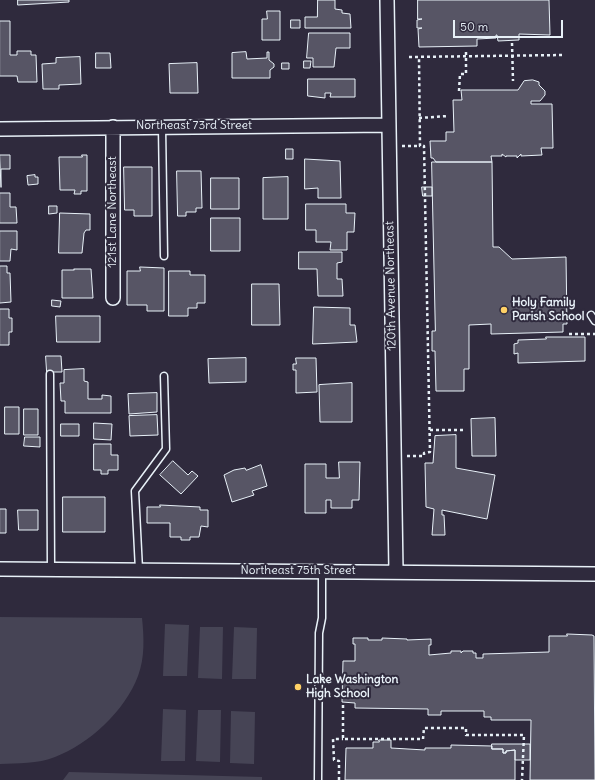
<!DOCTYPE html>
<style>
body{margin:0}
#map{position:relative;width:595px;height:780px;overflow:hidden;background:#2f2a3d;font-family:Delius,sans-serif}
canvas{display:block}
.scale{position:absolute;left:453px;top:20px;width:110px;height:18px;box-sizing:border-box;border:2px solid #e8f1f8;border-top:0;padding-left:5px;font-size:12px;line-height:14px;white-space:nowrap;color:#e8f1f8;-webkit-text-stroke:3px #2f2a3d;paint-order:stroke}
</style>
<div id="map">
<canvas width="595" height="780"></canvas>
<div class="scale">50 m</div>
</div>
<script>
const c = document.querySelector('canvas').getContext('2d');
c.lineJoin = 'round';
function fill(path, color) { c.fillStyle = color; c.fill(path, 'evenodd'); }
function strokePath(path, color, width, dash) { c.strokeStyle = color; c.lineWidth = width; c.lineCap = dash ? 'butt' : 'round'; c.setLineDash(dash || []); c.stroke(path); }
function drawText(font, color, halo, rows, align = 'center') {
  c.font = font + ' Delius,sans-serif'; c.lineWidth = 4; c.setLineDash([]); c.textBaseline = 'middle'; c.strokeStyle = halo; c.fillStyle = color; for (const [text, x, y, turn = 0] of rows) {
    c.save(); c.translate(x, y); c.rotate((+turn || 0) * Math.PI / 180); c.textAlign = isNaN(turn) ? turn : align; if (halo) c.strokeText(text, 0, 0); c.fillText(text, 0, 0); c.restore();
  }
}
fill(new Path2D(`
 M0 617 142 618C144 637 145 658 138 676 125 711 89 744 55 757 38 764 17 763 0 764Z
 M165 624 189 625 187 676H163Z
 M200 627H223L222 679 198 678Z
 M234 627 257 628 256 679H232Z
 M163 709 186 710 185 761H161Z
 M198 710H221L220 762 196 761Z
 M231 711 255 712 254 764 230 763Z
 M69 772 262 777V780H63Z`), '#464455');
const building = new Path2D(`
 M18 0H69V2L18 5Z
 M318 0H335V9L342 10V13L350 14 351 28H305V17H317Z
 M418 0H549L550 35 519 34V40L498 41 497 35H496V38L477 39V46L419 47 418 29 422 28H417V20L422 19H418Z
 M267 11H280V40H262V19H267Z
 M291 20H300V28H291Z
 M0 21H10V55H17V51H31V55H36L37 82H18L17 76H0Z
 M309 33H350V48H336L334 67H313V58H307Z
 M246 52 247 59 267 58V52H269V60L274 64V67L270 70V78H232V53Z
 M96 53H110L111 68H96Z
 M80 57 81 84 59 85V89H43L42 64 56 63V58Z
 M304 61H311L310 68H304Z
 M197 63 198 93H170L169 64Z
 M282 63H289V69H282Z
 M308 79H355V97H330L331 93H325V98L308 96Z
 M533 80 539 82V85L545 91V95L540 101H531V104H552L553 148H541L542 155 521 156V154L517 158V156H506V157L502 154V156H491L492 162H436L433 158H431L430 141H446V132H454L453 100H462L461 90H518L524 81Z
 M286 149H293V159H286Z
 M0 155H10V169H1V187Z
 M82 155H87V191H81V194H74L75 190H60L59 157H82Z
 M305 159 340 161 341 198H318V188L305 189Z
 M432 162H492L493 247H499L512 259 566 257 567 324H563V332L491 334V324L469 325V369H464V391H436L435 351H432V331H435Z
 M124 167H152V216H134V210H125Z
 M177 171H201L202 208H196V212H186V216H178Z
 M35 175V177H38V184L28 185 27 176Z
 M288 177V219H263V178Z
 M211 178H239V209H211Z
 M422 187H432V196H423Z
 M0 193H10V207H16L17 223H0Z
 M306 204H346V213H355L354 232H347V250H330L331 242H316V230H306Z
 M49 206H57V213L49 214Z
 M60 213 90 214V230H86L84 233 82 253H59Z
 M211 218H240V251H211Z
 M0 231H17V250L11 249 10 261H0Z
 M299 252H342V262L337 263V279H342L343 296H318L317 269H299Z
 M0 266H7V273H10L11 302 0 303Z
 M140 267 164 268V311H147V305H127V271H140Z
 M74 269H91L93 298H62V270H74Z
 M169 271H190V275H205V303H197V308H188V316H169Z
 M252 284H279L280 325H252Z
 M52 300 61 301 60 307 52 306Z
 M314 307 350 308V325H355L357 342 313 344Z
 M0 309H9V318H12V332H9V345H0Z
 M56 316H100V342H57Z
 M546 337H585V361L518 363V353L514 354V344L518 343V340L546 339Z
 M46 356H61L62 372H47Z
 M246 358V382L209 383 208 359Z
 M296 358H316L317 392 296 393V370H293V364H296Z
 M84 369V381L88 382V399H102V395L111 396V413H65V401H61L60 383H64V370Z
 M352 383V422H320L319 385Z
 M157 393V412L129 414 128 394Z
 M5 407H19V434H5Z
 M24 409H38V435H24Z
 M157 415 158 435 130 436 129 416Z
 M495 418 496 456H472L471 419Z
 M94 423 112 424 111 440 94 439Z
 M61 424H79V436H61Z
 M456 435V468L495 475 487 519 442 510V515H444L445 535H432L434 509 426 507 425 463H433L435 436Z
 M25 437H40V447L24 446Z
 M94 444H111V455H118V470H108V474H101V470H94Z
 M173 461 188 475 192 471 198 476 181 494 160 475Z
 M339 462H360L359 500H352V508H331V500H326V513H305V464H326V478H339Z
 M261 465 267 486 252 491 254 495 232 502 224 475 234 470 245 468 246 470Z
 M63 497H105V532H63Z
 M160 505 200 507V510H208V527L201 526 199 537H190V540H181V537H170V523H147V507H160Z
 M0 509H6V533H0Z
 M18 510H38V530H19Z
 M567 634 592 635 594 636 595 780H530L531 720H491V717H484V711H441V715H428V709L355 708V703L342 702 343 661H355V644H353V638H368V640H382V638L407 639V640L431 639V645H429V655L451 653V651H461V653L463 651H473V653H476V658H483V654L549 652V636H567Z
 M379 740H391V748L425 750V748H451V745L492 746V749H503V753H506V751L515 750V780H345L346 748H373V742H379Z
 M492 744H530V760H515V750L506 751V753H503V749H492Z`);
fill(building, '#575565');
strokePath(building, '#e8f1f8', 1);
const service = new Path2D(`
 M162 127 164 256
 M591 315 595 321
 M50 374 51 569
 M139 570 135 491 166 449 164 376
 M318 780 319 633 322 618V571`);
const minor = new Path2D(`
 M387 0 396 571
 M113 127V298
 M0 129 388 125
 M0 569 595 574`);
strokePath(service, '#e8f1f8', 9);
strokePath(minor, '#e8f1f8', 16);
strokePath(new Path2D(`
 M512 43 513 81
 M409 57 563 55
 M459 91 460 74H466V50
 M419 118 448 116
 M402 146H420
 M569 334H595
 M430 430H466
 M407 456H424V453L430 452 424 146H420L419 57
 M343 705V739H423L424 728H466V735H524L522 780
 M339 780V761L334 760 333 739H343`), '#e8f1f8', 2.5, [3, 3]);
strokePath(service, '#2f2a3d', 6);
strokePath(minor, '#2f2a3d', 13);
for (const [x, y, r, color] of [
 [504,310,4,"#ffd166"],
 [298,687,4,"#ffd166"]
]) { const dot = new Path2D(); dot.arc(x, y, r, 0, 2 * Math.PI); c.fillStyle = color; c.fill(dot); strokePath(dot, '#2f2a3d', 1.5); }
drawText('12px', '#e8f1f8', '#2f2a3d', [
 ["Northeast 73rd Street",194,126],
 ["121st Lane Northeast",113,212,-90],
 ["120th Avenue Northeast",391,286,-91],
 ["Northeast 75th Street",298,571]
]);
drawText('bold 12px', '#e8f1f8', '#2f2a3d', [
 ["Holy Family",512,303],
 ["Parish School",512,317],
 ["Lake Washington",306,680],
 ["High School",306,694]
], 'left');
</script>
